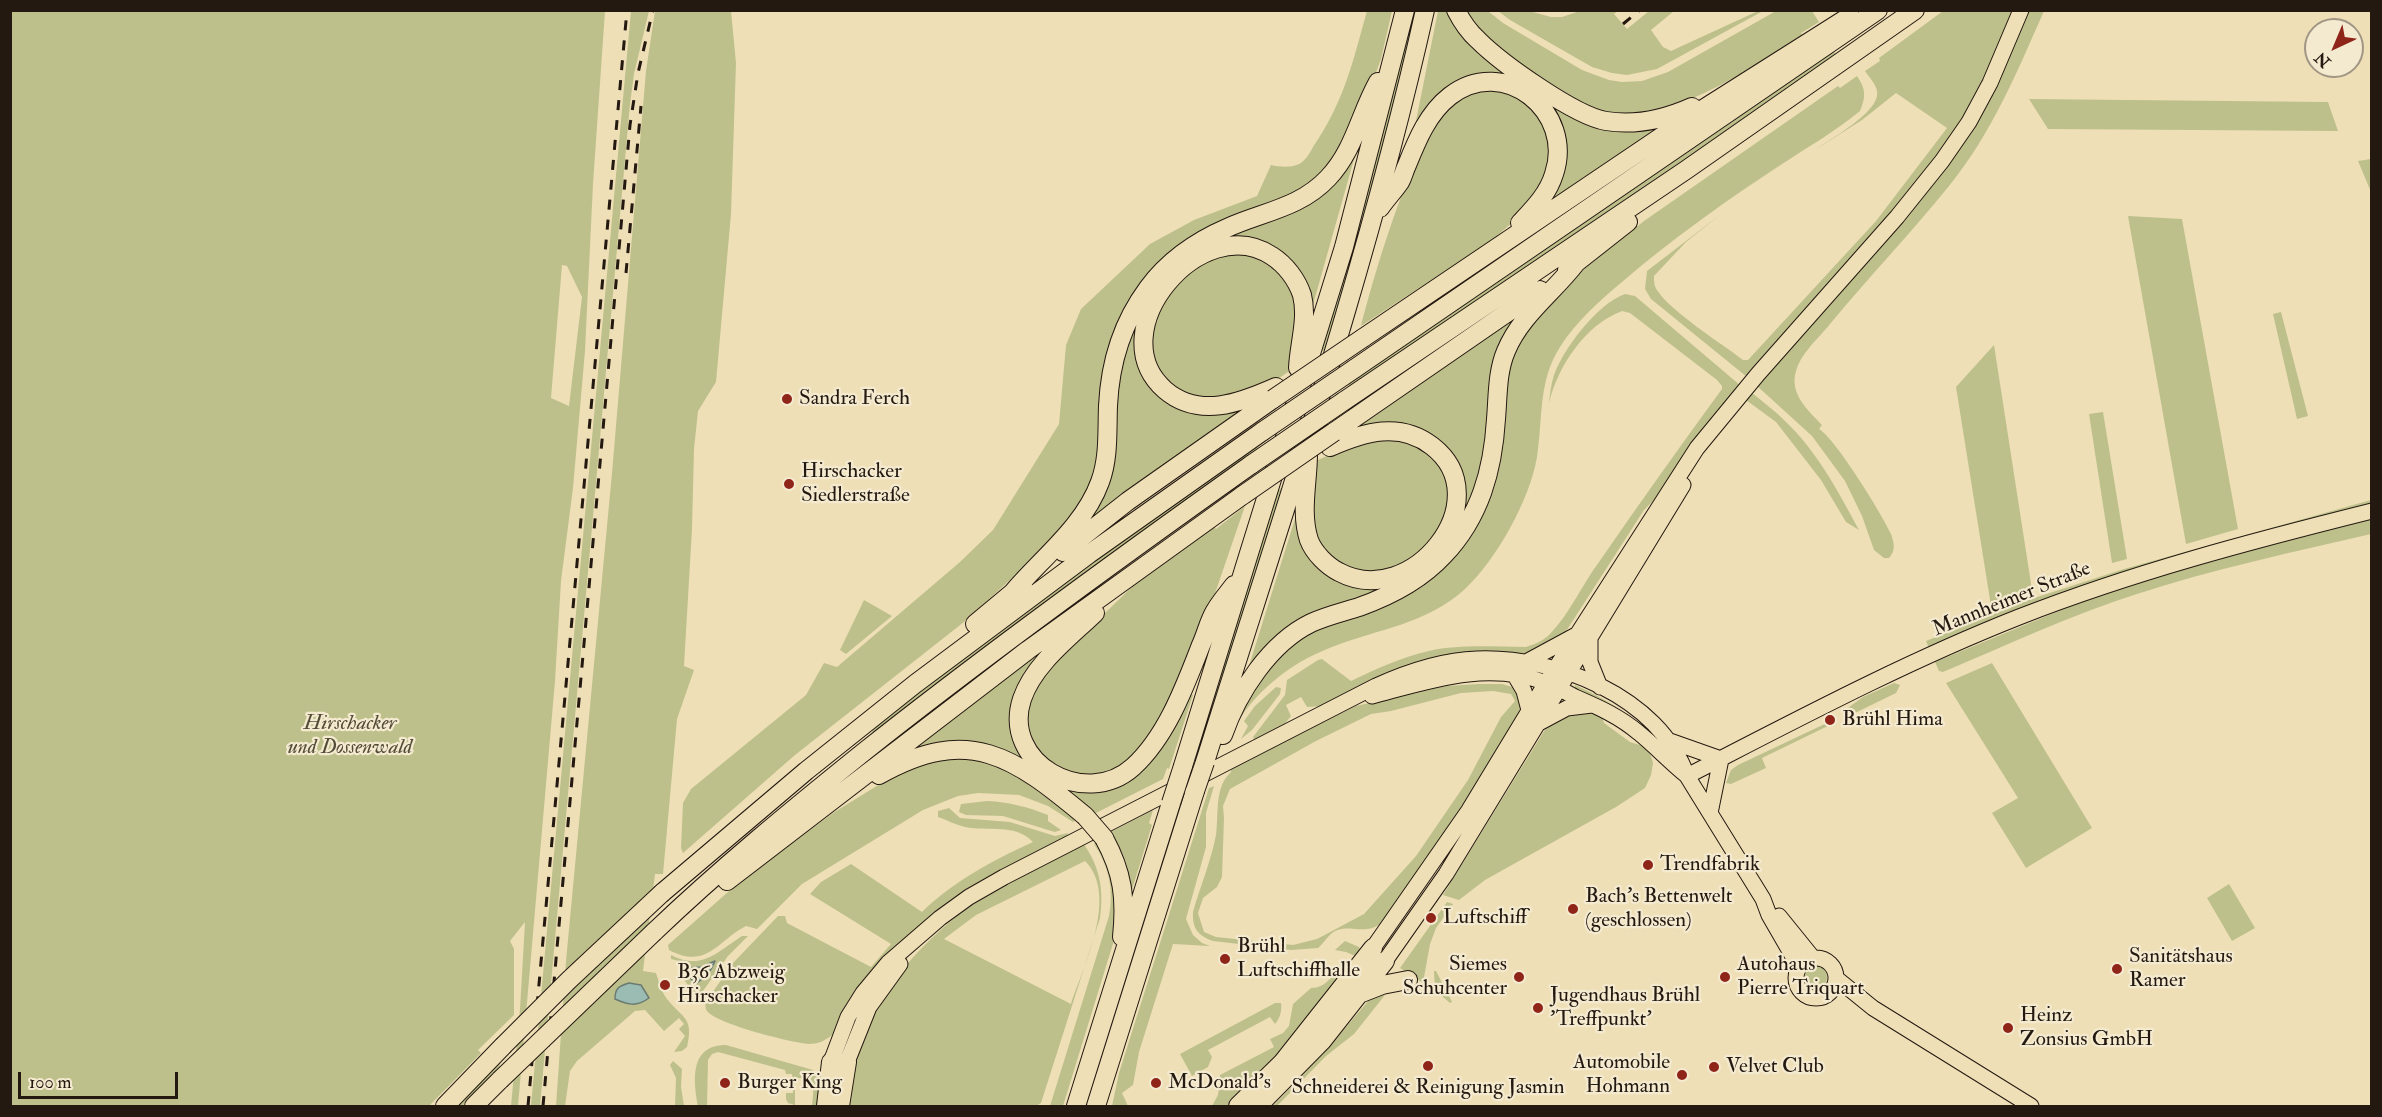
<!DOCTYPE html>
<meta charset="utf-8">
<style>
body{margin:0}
#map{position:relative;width:2382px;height:1117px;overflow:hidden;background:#eedfb7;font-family:"IM FELL Double Pica",serif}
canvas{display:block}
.frame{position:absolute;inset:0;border:12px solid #241910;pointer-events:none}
.north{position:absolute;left:2304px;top:18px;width:60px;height:60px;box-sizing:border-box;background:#f4ead0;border:2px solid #a19683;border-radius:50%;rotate:224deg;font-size:16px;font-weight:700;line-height:24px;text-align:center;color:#241910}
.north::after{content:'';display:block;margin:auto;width:21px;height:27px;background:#8f2418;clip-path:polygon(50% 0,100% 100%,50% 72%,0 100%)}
.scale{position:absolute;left:18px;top:1072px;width:160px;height:27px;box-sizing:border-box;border:3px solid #241910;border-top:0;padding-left:8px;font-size:18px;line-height:21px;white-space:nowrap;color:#241910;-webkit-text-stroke:4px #f4ead0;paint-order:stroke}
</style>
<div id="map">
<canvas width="2382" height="1117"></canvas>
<div class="frame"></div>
<div class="north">N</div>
<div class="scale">100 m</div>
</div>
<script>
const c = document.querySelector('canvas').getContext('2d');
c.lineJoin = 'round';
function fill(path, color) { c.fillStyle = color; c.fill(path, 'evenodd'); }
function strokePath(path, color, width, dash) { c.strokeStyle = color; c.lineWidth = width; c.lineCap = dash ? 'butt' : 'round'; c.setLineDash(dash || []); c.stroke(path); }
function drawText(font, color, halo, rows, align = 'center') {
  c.font = font + ' "IM FELL Double Pica",serif'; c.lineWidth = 4.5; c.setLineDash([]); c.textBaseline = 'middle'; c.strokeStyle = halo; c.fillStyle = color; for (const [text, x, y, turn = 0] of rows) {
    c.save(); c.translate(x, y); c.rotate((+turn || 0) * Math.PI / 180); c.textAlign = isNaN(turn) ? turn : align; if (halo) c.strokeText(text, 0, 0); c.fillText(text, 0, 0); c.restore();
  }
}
fill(new Path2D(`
 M10 11H605L593 184 585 351 573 488 561 581 555 681 518 1106H511L520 1009 525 922 510 941 514 949V1015L478 1050 481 1053 429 1106H11ZM562 265 567 266 582 297 569 406 551 398Z
 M631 11H649L634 74 630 104 540 1106H531Z
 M655 11H731L736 63 731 214 716 382 698 411 694 449 692 529 684 666 694 670 677 719 663 874H655L643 971 656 973C659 982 661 991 667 999 683 1019 694 1017 687 1047L682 1051 674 1052 685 1036 679 1029 684 1024 679 1018 664 1031 645 1010 635 1011 577 1061 570 1071 565 1106H556L566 961 612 473 646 71Z
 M1367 11H1392L1381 59 1372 83 1334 159 1307 187 1289 197 1232 218 1119 321 1107 352 1103 374 1098 458 1091 486 1073 515 1036 556 964 622 795 755 683 853 681 848 683 803 691 789 806 695 824 663 837 667 960 562 993 530 1059 424 1066 345 1081 309 1150 244 1194 220 1257 196 1271 165C1280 167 1290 168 1299 164 1305 161 1310 153 1313 147 1344 102 1353 61 1367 11Z
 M1413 11H1417L1373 187 1326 350 1321 351 1381 139Z
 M1438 11H1452L1573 113 1673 119 1543 206 1557 123 1486 77 1413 136Z
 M1465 11H1488L1503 23 1582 70 1609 80 1622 82 1642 81 1668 72 1776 11H1812L1819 22 1801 33 1803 36C1747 70 1666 128 1598 111 1575 106 1554 87 1535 74 1518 62 1499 50 1484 36 1477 29 1471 19 1465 11Z
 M1498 11H1529L1551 17H1562L1580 11H1618L1614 14 1627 29 1649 11H1674L1651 30 1663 47 1671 51 1758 11H1763L1657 69 1627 75 1612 73 1592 67 1510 20Z
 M1943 11H2015L1977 95 1933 165 1747 377 1651 299 1645 289 1647 271 1721 214 1686 242 1654 276C1654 281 1654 286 1657 290 1671 312 1721 343 1743 360H1748L1876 221 1947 128 1896 93 1862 120 1818 148C1832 138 1881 111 1877 91 1876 84 1869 77 1865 71L1880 61 1879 58Z
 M2026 11H2044C2017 72 1992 133 1949 186 1911 233 1869 277 1830 324 1819 338 1801 353 1796 371 1789 394 1808 410 1822 425L1819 429C1835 438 1882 514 1891 534 1894 543 1896 550 1889 558H1884L1874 550 1862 516 1845 481 1812 436 1756 385 1929 188Z
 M1833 51 1838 56 1347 390 1350 381Z
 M1857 76C1866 89 1866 97 1860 111 1836 131 1808 147 1782 164 1727 200 1672 239 1622 282 1600 300 1575 323 1560 347 1538 381 1543 419 1537 457 1530 499 1497 559 1465 589 1427 624 1378 629 1332 647 1287 664 1245 698 1227 744L1223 745 1228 732 1264 674 1292 643 1319 628 1365 612 1491 494 1501 454 1505 391 1511 359 1522 335 1578 274 1644 221 1838 86 1840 88Z
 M1487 89 1517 95 1546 126 1551 155 1541 186 1514 221 1491 241 1361 326C1374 276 1417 121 1461 97 1468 93 1479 91 1487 89Z
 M2029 99 2328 102 2338 131 2048 129Z
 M1360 138 1309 319C1305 304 1306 289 1297 275 1290 262 1277 252 1263 247 1190 221 1104 319 1151 383 1180 421 1212 411 1251 404L1078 528C1097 503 1110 477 1111 445 1112 423 1110 402 1112 381 1116 356 1126 330 1139 308 1161 271 1197 244 1237 229 1262 220 1290 213 1312 197 1326 188 1338 174 1346 161 1351 153 1355 143 1360 138Z
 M2371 159H2372L2371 192 2358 161Z
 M2128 216 2182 219 2238 529 2186 544Z
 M1244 253C1252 256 1262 259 1270 264 1306 284 1297 339 1288 372L1263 389 1205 400 1176 391 1157 369 1150 331 1167 295 1198 265 1214 257Z
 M1625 294 1635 296 1741 386 1662 492 1644 510 1563 636 1540 652 1470 656 1324 706 1307 707 1301 697 1286 705 1291 716 1283 726 1255 741 1253 737 1285 695 1287 680 1318 660 1322 659 1351 681C1376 669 1402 657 1429 651 1460 644 1494 647 1526 647 1535 644 1543 641 1550 634 1570 613 1582 585 1599 562 1639 504 1680 446 1722 389V386L1717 380 1630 313 1622 311C1585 325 1558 366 1549 403 1550 394 1551 384 1554 375 1564 348 1597 304 1625 294Z
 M2281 312 2308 416 2297 419 2273 314Z
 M1522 313 1478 494 1423 568 1341 608 1244 682 1299 506 1315 556 1392 582 1456 523 1441 448 1351 431Z
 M1994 345 2032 590 1991 606 1956 387Z
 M1752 393C1763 402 1774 410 1784 420 1817 451 1838 491 1859 530L1846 522 1821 480 1776 422 1746 400Z
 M2103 412 2127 559 2112 563 2089 414Z
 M1386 437C1397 440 1412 442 1422 447 1433 453 1441 467 1445 479 1459 515 1424 561 1389 570 1374 574 1363 571 1349 566 1304 551 1310 498 1318 460L1346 447Z
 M1258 444 1256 453 874 733 870 729 986 638Z
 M1284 486 1198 758 1191 761 1276 492Z
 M2371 500V504L1929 648 1926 641 2025 601 2124 569Z
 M1245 506 1210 608 1170 698 1148 738 1125 764 1111 773 1076 776 1044 759 1031 738 1028 719 1031 697 1048 668 1135 584 1213 526 1216 529Z
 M2371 517V534C2293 552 2214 569 2137 594 2071 615 2007 645 1943 672L1939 671 1935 662 2078 603 2133 582Z
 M864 600 892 616 846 654 840 650Z
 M1063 633 1019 697 1040 770 1111 785 1186 692 1193 695 1169 769 1167 768 1163 779 1094 814 1003 753 901 758Z
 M1992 663 2092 828 2026 868 1992 813 2018 798 1946 683Z
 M1894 683 1900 685 1896 693 1857 712 1845 710 1863 697Z
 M1479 684H1502L1512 687 1522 705 1521 713 1479 788 1380 924C1364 936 1346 922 1332 933 1327 937 1323 944 1318 948L1291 950 1213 941C1198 936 1192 928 1193 912 1200 887 1211 861 1216 835 1219 814 1214 787 1231 772V768L1356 706 1446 686ZM1493 691 1511 694 1515 701 1501 717 1468 780 1416 856 1364 914 1317 939 1293 945 1216 937 1204 932 1198 913 1203 898 1217 887 1222 877 1224 818 1223 806 1230 789 1316 741 1371 714 1391 711 1461 693Z
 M1575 685C1614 702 1645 725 1676 756L1613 706 1575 688Z
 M1276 687 1281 688 1280 694 1252 730 1241 739 1248 726 1244 721 1255 706Z
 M1595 711 1602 717 1604 723 1630 742 1646 747 1651 756 1653 763 1651 775 1645 788 1616 807 1485 880 1459 900 1443 895 1546 728 1557 717Z
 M1831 721 1832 724 1762 758 1766 768 1731 784 1726 783 1731 770 1738 765Z
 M945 758 987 760 1031 783 1030 786 1077 819 1073 822 1048 806 1019 795 978 793 958 796 923 810 802 884 757 929 746 926C717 941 707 970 669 950L668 945 737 884 833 813 888 779 905 771Z
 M1214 786 1206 813V847L1186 919 1193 935 1202 943 1210 946 1173 944 1139 1052 1133 1085 1122 1093 1128 1106H1112L1119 1073 1209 788Z
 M1187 796 1089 1106H1083L1179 800Z
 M987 801C1009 802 1028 807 1048 815V821L1061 830 1055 832 1048 830 1003 816 966 815 959 812 961 804Z
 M949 808 960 818 1010 822 1055 836 1068 833 1067 837 953 901 831 1036C824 1041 818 1044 809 1044 792 1043 718 1024 708 1012 705 1009 706 1007 705 1003L733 963 778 916H785L787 923 871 967 891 944 810 894 821 882 851 864 922 912C954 881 993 860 1033 842 1015 823 988 832 965 827 956 825 947 820 938 817V811Z
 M1153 810 1149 823 1152 825 1130 896 1109 833Z
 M1099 841 1116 876V934L1063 1106H1050L1109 916C1114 890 1109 866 1094 844Z
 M1083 843C1100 867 1104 889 1100 918L1041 1103 1036 1106H847C849 1092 850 1076 854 1061 873 991 927 935 985 895 1015 875 1051 860 1083 843ZM1085 861C1119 895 1084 965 1071 1004L944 939 976 915Z
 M2229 884 2255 928 2232 941 2207 898Z
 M1447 902 1453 904 1436 928 1430 944 1423 983 1400 968Z
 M742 936H748L728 956 698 998 684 980 679 961 671 959V955C702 971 717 952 742 936Z
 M1345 941 1359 947 1362 953 1360 958 1346 952 1335 950Z
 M1342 962 1349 967 1317 1016 1231 1106H1212L1218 1095 1220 1075 1274 1047 1270 1039 1283 1033 1289 1026 1293 1004 1311 988C1326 988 1335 974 1342 962Z
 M1805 977a11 11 0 1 1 22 0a11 11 0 1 1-22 0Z
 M1434 971H1436L1452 1002 1450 1003 1435 990Z
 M1386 991 1385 995 1354 1034 1326 1056 1277 1106H1273L1323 1054 1369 1000Z
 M1275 1003H1281C1282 1011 1280 1018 1275 1024L1270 1017 1208 1050 1212 1057 1208 1067 1192 1076 1180 1054Z
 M726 1045 813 1070 820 1081 819 1106H807H812C813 1095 815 1087 809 1078H795V1105L788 1103 786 1099V1093H793L792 1074H786L785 1070 718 1052 712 1054 708 1060 707 1106H698C693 1079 690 1045 726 1045Z
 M501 1060C500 1075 474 1096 462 1106H457Z
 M673 1061 682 1069 681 1087 684 1106H675L676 1078 670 1065Z`), '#bec08b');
const water = new Path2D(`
 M715 961C711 972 706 976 697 983L691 979 688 973 690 968 701 967Z
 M629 983 641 985 649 998C637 1007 628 1005 615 999 615 988 619 986 629 983Z`);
fill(water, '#9abcb3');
strokePath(water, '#6b7b72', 1.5);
const major = new Path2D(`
 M1590 638V662L1600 687
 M1528 661 1576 635
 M1514 674 1524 691 1529 710
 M1372 696C1429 681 1488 660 1546 683 1556 687 1566 692 1575 697 1598 707 1619 716 1639 733 1655 746 1670 762 1686 775
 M1539 723 1567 708 1592 705
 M1670 741 1721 759
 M1687 776C1796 720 1905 662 2019 617 2134 572 2252 541 2372 511
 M1710 813 1721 759
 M1779 916 1813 958
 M1373 948 1469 810 1546 683 1697 448 1758 374 1897 217 1942 161 1969 122 1990 83 2021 10
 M1796 978a20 20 0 1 1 40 0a20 20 0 1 1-40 0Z
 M1385 961 1446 874 1683 485
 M1836 978 1873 1008 2031 1106
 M831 1062 848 1017 863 993 888 963 940 918 969 897 1004 877 1376 686C1407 672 1442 660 1477 659 1556 656 1659 696 1687 776L1763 899 1769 915 1799 967
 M847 1062 869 1007 900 964`);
const highway = new Path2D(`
 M1456 10C1462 22 1469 32 1478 40 1501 63 1575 116 1606 121 1636 126 1665 119 1692 107
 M1380 208C1386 199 1394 191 1400 182 1403 177 1404 171 1407 165 1417 140 1428 113 1450 96 1504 54 1575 112 1554 174 1548 194 1534 208 1520 223
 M1567 270 1628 222
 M1363 338 1692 116 1850 16
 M1354 369 1878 10
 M1276 387C1240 403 1199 419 1165 390 1098 331 1202 209 1272 256 1286 265 1297 280 1302 295 1308 319 1299 344 1298 368
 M1344 401 1686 170 1915 10
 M1334 432 1540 290
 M1308 454C1308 482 1300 512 1309 540 1314 553 1327 566 1339 572 1412 611 1501 499 1432 446 1400 421 1364 432 1330 447
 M1063 552 1128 501 1273 399
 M1013 592C1043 557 1084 526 1100 482 1109 458 1107 432 1108 406 1110 362 1122 323 1148 288 1168 261 1197 241 1227 228 1262 212 1300 208 1328 178 1354 151 1360 114 1378 82
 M1095 613C1069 638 1034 664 1022 699 1001 763 1085 810 1133 767 1167 736 1185 686 1201 645 1206 634 1209 621 1215 611 1220 602 1228 593 1234 585
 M975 624 1023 584
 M1223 735C1238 692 1270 643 1311 623 1326 616 1343 612 1359 607 1390 596 1421 580 1444 555 1480 517 1493 470 1496 419 1498 396 1497 372 1506 351 1521 315 1553 293 1576 263
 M1205 762C1283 513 1368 265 1425 10
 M1183 766 1344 247 1405 10
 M879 775C969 724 1014 757 1085 816
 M1104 838C1123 873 1126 898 1122 937
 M727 881 1028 650 1243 495
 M662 893 806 771 915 684 1089 554 1263 431
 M654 932C721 868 793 809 865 751 991 651 1121 557 1252 464
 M1359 994 1382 985 1408 980
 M445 1106 503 1046
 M474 1106 500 1080
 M826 1106 831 1062
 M840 1106 847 1062
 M1076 1106 1171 803
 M1096 1106 1195 791
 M1238 1106 1282 1063 1373 948
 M1258 1106 1322 1041 1385 961`);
strokePath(major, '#241910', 17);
strokePath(highway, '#241910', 20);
strokePath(major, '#eedfb7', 15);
strokePath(highway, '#eedfb7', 18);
strokePath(new Path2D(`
 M1623 24 1640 10
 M626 273 641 106
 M528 1106 627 10
 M543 1106 630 125 638 73 653 10`), '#241910', 3, [10, 10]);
const highwayBridge = new Path2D(`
 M1273 399 1363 338
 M1263 431 1354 369
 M1252 464 1344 401
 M1243 495 1334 432
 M1195 791 1205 762
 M1171 803 1183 766
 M1085 816 1104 838
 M503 1046 569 980 662 893
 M500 1080 654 932`);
strokePath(highwayBridge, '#241910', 20, []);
strokePath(highwayBridge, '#eedfb7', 18);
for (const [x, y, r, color] of [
 [787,399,6,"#8f2418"],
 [789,484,6,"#8f2418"],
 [1830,720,6,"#8f2418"],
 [1648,865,6,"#8f2418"],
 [1573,909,6,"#8f2418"],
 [1431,918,6,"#8f2418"],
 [1225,959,6,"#8f2418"],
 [2117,969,6,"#8f2418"],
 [1519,977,6,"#8f2418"],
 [1725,977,6,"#8f2418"],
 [665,985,6,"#8f2418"],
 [1538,1008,6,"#8f2418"],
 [2008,1028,6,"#8f2418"],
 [1428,1066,6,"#8f2418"],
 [1714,1067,6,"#8f2418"],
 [1682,1075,6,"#8f2418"],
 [725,1083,6,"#8f2418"],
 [1156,1083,6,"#8f2418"]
]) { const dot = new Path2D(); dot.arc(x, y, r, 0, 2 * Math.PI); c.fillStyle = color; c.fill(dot); strokePath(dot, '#f4ead0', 2); }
drawText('21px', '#241910', '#f4ead0', [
 ["Sandra Ferch",799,399],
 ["Hirschacker",801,472],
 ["Siedlerstraße",801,496],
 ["Brühl Hima",1842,720],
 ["Trendfabrik",1660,865],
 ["Bach's Bettenwelt",1585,897],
 ["(geschlossen)",1585,921],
 ["Luftschiff",1443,918],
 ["Brühl",1237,947],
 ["Luftschiffhalle",1237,971],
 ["Sanitätshaus",2129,957],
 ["Ramer",2129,981],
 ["Siemes",1507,965,"right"],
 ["Schuhcenter",1507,989,"right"],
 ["Autohaus",1737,965],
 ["Pierre Triquart",1737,989],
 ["B36 Abzweig",677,973],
 ["Hirschacker",677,997],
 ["Jugendhaus Brühl",1550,996],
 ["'Treffpunkt'",1550,1020],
 ["Heinz",2020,1016],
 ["Zonsius GmbH",2020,1040],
 ["Automobile",1670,1063,"right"],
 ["Hohmann",1670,1087,"right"],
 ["Velvet Club",1726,1067],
 ["Burger King",737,1083],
 ["McDonald's",1168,1083],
 ["Schneiderei & Reinigung Jasmin",1428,1088,"center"]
], 'left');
drawText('21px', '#241910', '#f4ead0', [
 ["Mannheimer Straße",2012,600,-22]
]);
drawText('italic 21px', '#524b35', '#f4ead0', [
 ["Hirschacker",350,724],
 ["und Dossenwald",350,748]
]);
</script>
